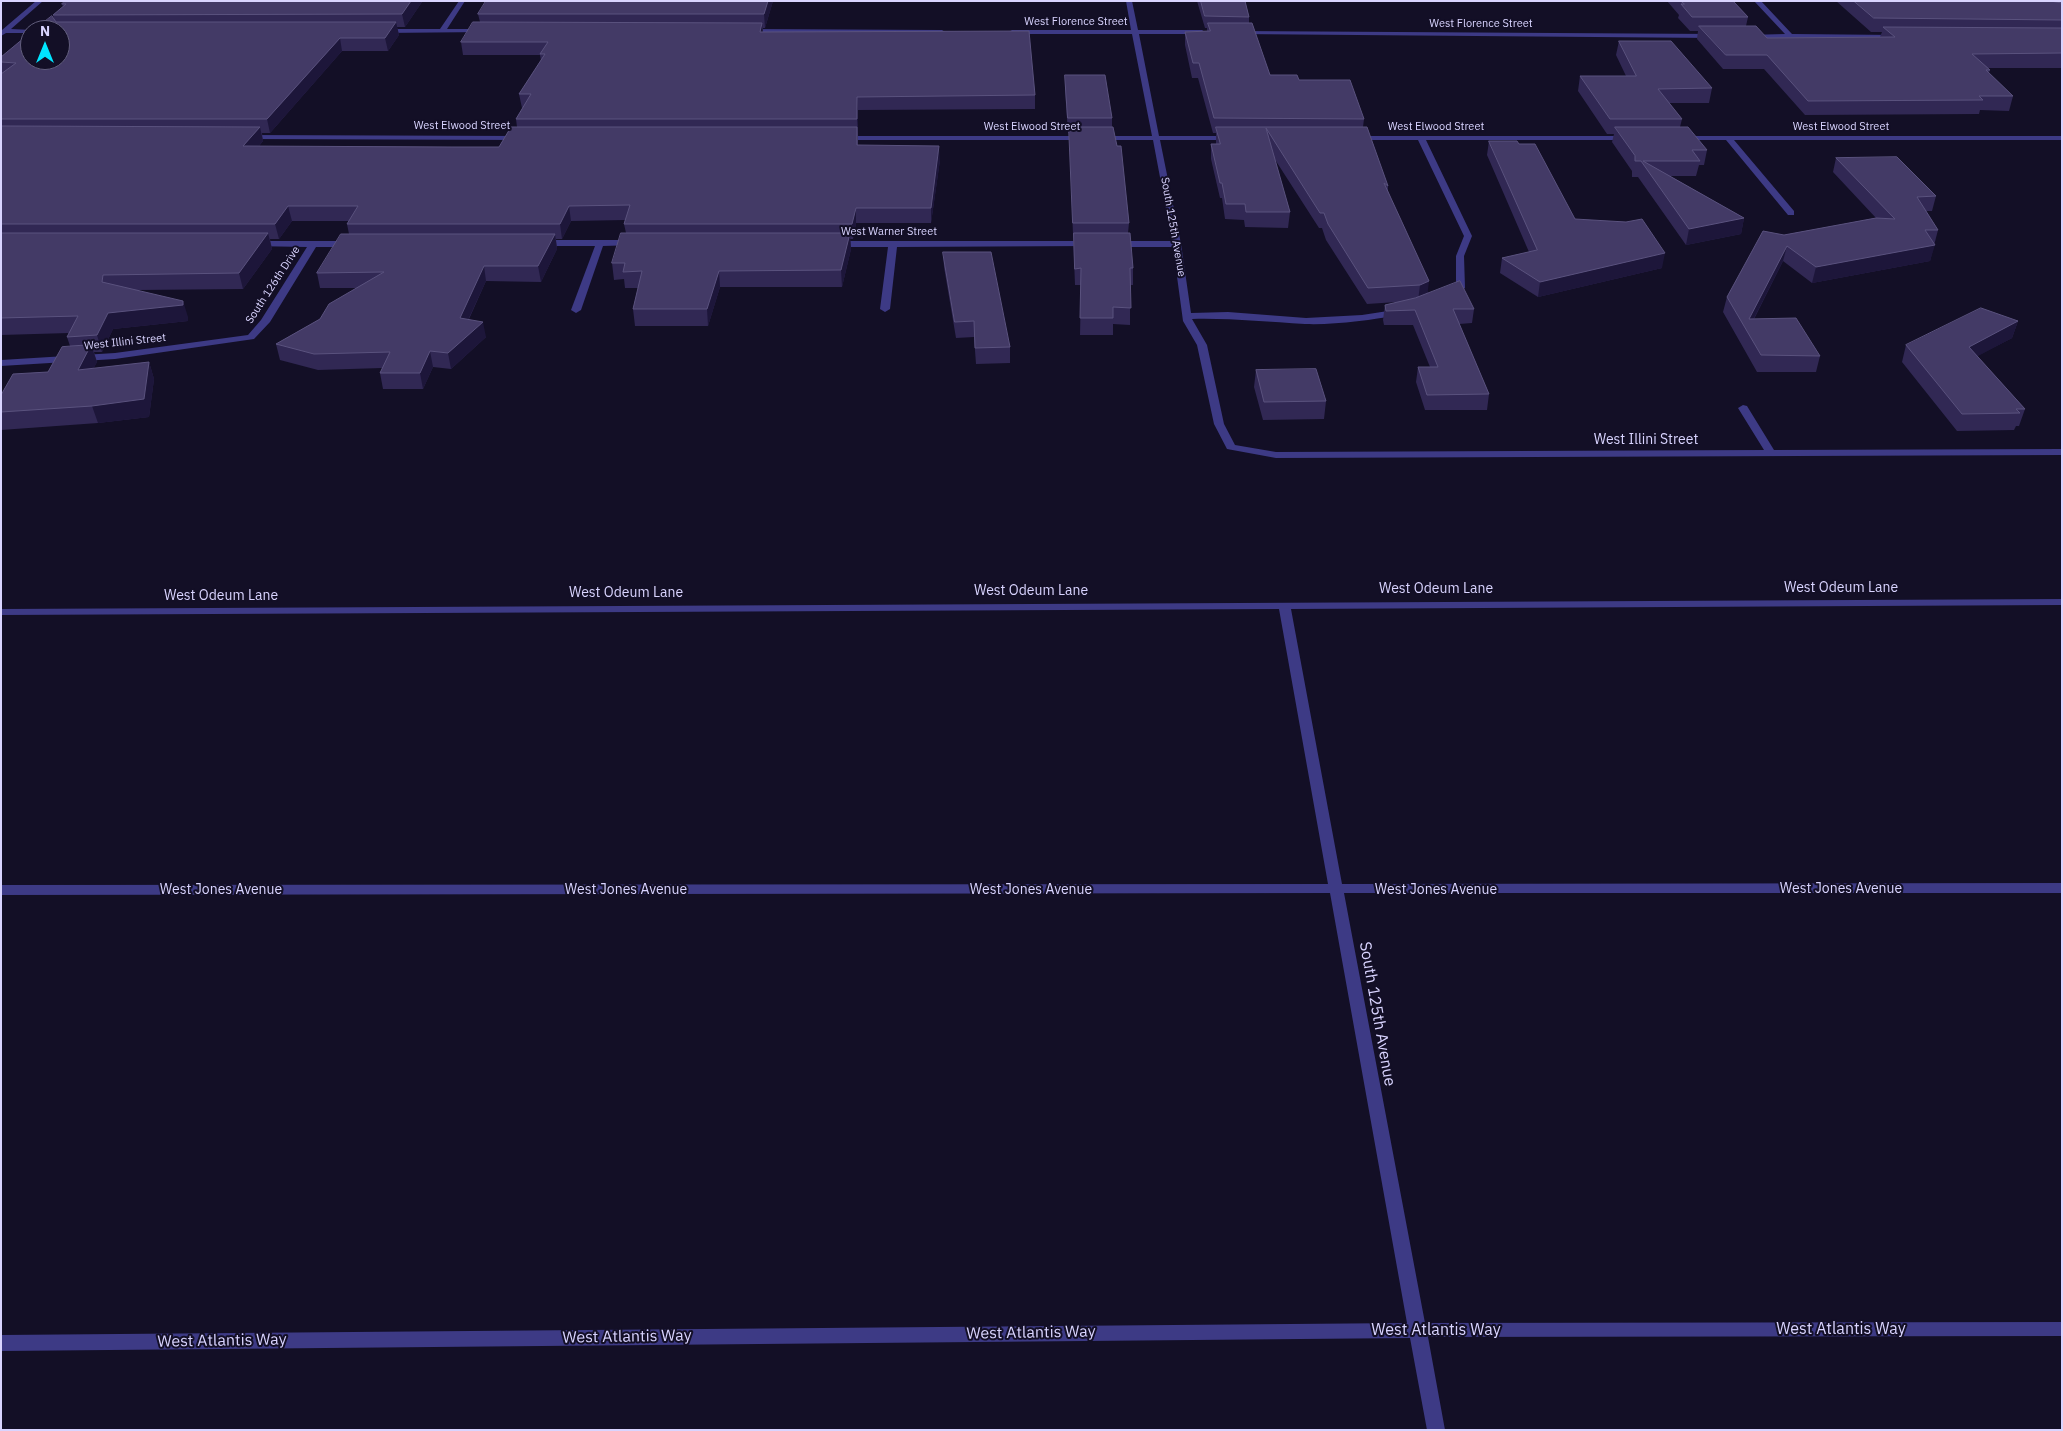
<!DOCTYPE html>
<style>
body{margin:0}
#map{position:relative;width:2063px;height:1431px;overflow:hidden;background:#130f26;font-family:"IBM Plex Sans",sans-serif}
canvas{display:block}
.frame{position:absolute;inset:0;border:2px solid #d9d4ff;pointer-events:none}
.north{position:absolute;left:20px;top:20px;width:50px;height:50px;box-sizing:border-box;background:#130f26;border:1px solid #625e7d;border-radius:50%;rotate:0deg;font-size:14px;font-weight:700;line-height:20px;text-align:center;color:#d9d4ff}
.north::after{content:'';display:block;margin:auto;width:18px;height:22px;background:#00e5ff;clip-path:polygon(50% 0,100% 100%,50% 72%,0 100%)}
</style>
<div id="map">
<canvas width="2063" height="1431"></canvas>
<div class="frame"></div>
<div class="north">N</div>
</div>
<script>
const c = document.querySelector('canvas').getContext('2d');
c.lineJoin = 'round';
function fill(path, color) { c.fillStyle = color; c.fill(path, 'evenodd'); }
function strokePath(path, color, width, dash) { c.strokeStyle = color; c.lineWidth = width; c.lineCap = dash ? 'butt' : 'round'; c.setLineDash(dash || []); c.stroke(path); }
function drawText(font, color, halo, rows, align = 'center') {
  c.font = font + ' "IBM Plex Sans",sans-serif'; c.lineWidth = 4; c.setLineDash([]); c.textBaseline = 'middle'; c.strokeStyle = halo; c.fillStyle = color; for (const [text, x, y, turn = 0] of rows) {
    c.save(); c.translate(x, y); c.rotate((+turn || 0) * Math.PI / 180); c.textAlign = isNaN(turn) ? turn : align; if (halo) c.strokeText(text, 0, 0); c.fillText(text, 0, 0); c.restore();
  }
}
fill(new Path2D(`
 M36 1H43L11 29 32 30H30V33H6L1 36 2 30Z
 M459 1H465L447 29H484L486 30V32L382 33 379 31 382 29H440Z
 M1126 1H1132L1138 30H1202L1205 32 1202 34H1139L1159 136H1232L1236 138 1232 140H1160L1181 244 1191 313 1228 312 1306 318 1362 315 1401 309 1406 312 1401 315C1369 320 1337 325 1305 324 1267 322 1230 318 1192 319L1207 345 1224 424 1235 445 1276 452 1764 450 1738 408 1743 405 1747 406 1774 450 2062 449V455L1276 458 1227 449 1214 424 1197 345 1183 321 1173 247H1114L1110 244 1114 241H1172L1153 140H842L838 138 842 136H1152L1132 34H1012L1009 32 1012 30H1131Z
 M1754 1H1761L1792 34 1897 35 1900 37 1897 39 1749 38 1746 36 1747 35 1785 34Z
 M747 29 942 30 945 32 942 34 745 32 744 31Z
 M1239 31 1714 34 1717 36 1714 38 1237 34 1236 33Z
 M244 135 522 136 526 138 522 140 247 139 243 137Z
 M1351 136H1629L1633 138 1629 140H1426L1472 236 1464 256 1465 288 1452 296 1448 293 1456 287V256L1464 236 1418 140H1351Z
 M1679 136H2062V140H1734L1794 211V215H1788L1726 140H1679Z
 M634 240 637 241V245L603 246 581 310 576 313 571 310 595 246H541L537 243 541 240Z
 M254 241H351L355 244 351 247H316L270 322 254 339 115 359 1 366V360L115 353 248 335 261 320 307 247 251 246 250 244Z
 M1089 241 1092 242V246L897 247 890 309 885 312 880 309 888 247H834L830 244 834 241Z
 M2062 599V605L1291 609 1342 884 2062 883V893H1344L1425 1323 2062 1322V1336L1428 1337 1445 1430H1427L1410 1338 1 1351V1335L1407 1323 1330 893 1 895V885L1328 884 1279 609 1 615V609Z`), '#3d3a85');
fill(new Path2D(`
 M773 1 765 28H763V32L1035 95V109L858 110V145L940 160 931 223H856L853 239H850L851 249 842 287H720L708 326H635L633 309 638 288H625L624 279 614 280 612 263 626 233 624 224 625 220 571 221 562 239H556L557 249 541 282 486 281 469 319 486 337 451 369 433 367 423 389H383L380 373 382 368 318 370 280 360 276 344 320 319 357 288H320L317 273 349 234 347 224 349 221H292L279 239H270L272 249 243 289 138 290 188 317V321L113 329 102 352H94L97 362 93 369 149 362 154 379 149 417 98 423 1 430V395L48 372 70 346 67 337 69 333 1 335V57L54 19 53 15 63 7 62 4 422 2 405 27H397L399 35 388 51H342L270 133H262L263 141 259 146 453 147H499L517 127 516 119 523 108H522L519 94 541 61 540 55H463L461 42 480 22 478 14Z
 M1197 1H1245L1249 17V23L1270 75 1299 80 1364 119 1363 127 1388 186V191L1428 293 1474 309 1472 323 1459 324 1489 394 1487 410H1425L1416 382 1418 367H1430L1413 325H1384L1383 320 1385 305 1397 302 1367 304 1326 240 1322 228H1319L1274 158 1290 212 1288 228 1245 227 1244 220 1225 219 1222 198H1220L1211 159V144H1216V133H1213L1198 78H1192L1185 45V32L1207 31V28H1205Z
 M1667 1H1733L1748 17 1746 26 1767 38 1880 37 1882 32H1871L1836 1H2062V68H1987L1990 70 1989 73 2013 96 2009 111 1980 110 1979 114 1805 115 1764 69H1723L1697 39 1698 31H1690L1678 18 1679 15Z
 M1619 41 1712 88 1709 103H1669L1682 119 1680 127 1707 150 1704 165H1699L1696 176H1670L1744 218 1741 234 1686 245 1638 177H1632V171L1612 142 1614 134H1607L1578 91 1580 76H1626L1616 55Z
 M1065 75 1112 118V127L1129 223 1128 233 1133 268V285H1130V325L1113 324V335H1080L1081 285H1075L1069 133H1068L1065 90Z
 M1489 141 1519 144 1575 219 1662 268 1538 297 1500 273 1502 258 1529 252 1487 155Z
 M1836 158 1936 196 1932 211H1926L1938 230 1930 261 1812 283 1783 261 1754 319 1820 356 1816 372H1757L1723 312 1727 297 1784 235 1876 218 1833 172Z
 M943 252 1010 347V363L976 364 974 337 956 338 944 267Z
 M2018 321 2012 338 1977 356 2025 409 2019 426H2016L2014 430 1957 431 1902 362 1906 345Z
 M1256 370 1326 401 1324 419 1263 420 1254 387Z`), '#312854');
fill(new Path2D(`
 M411 1H422V2L405 27 402 14Z
 M768 1H773L765 28 764 14Z
 M396 22 399 35 388 51 385 38Z
 M762 23 763 36 760 32Z
 M340 38 342 51 270 133 267 119Z
 M857 97 858 110V133L857 119Z
 M260 127 263 141 247 160 243 146Z
 M939 146 940 160 931 223V208Z
 M288 206 292 221 279 239 275 224Z
 M569 206 571 221 562 239 560 224Z
 M856 208V223L853 239 852 224Z
 M1744 218 1741 234 1686 245 1689 229Z
 M268 233 272 249 243 289 239 273Z
 M850 233 851 249 842 287 841 270Z
 M555 234 557 249 541 282 538 266Z
 M1935 245 1930 261 1812 283 1816 267Z
 M1787 246 1783 261 1747 332 1749 319Z
 M1665 253 1662 268 1538 297 1540 282Z
 M484 266 486 281 462 333 460 318Z
 M719 271 720 287 708 326 707 309Z
 M1429 281 1427 298 1418 301 1420 285Z
 M183 301 188 317V321L113 329 102 352 97 335 108 313Z
 M2018 321 2012 338 1963 364 1969 347Z
 M483 322 486 337 451 369 448 353Z
 M91 345 97 362 84 388 78 370Z
 M430 351 433 367 423 389 420 373Z
 M149 362 154 379 149 417 98 423 92 406Z`), '#1d163a');
const building = new Path2D(`
 M65 1H411L402 14 53 15 66 4H62Z
 M486 1H768L764 14H478Z
 M1201 1H1245L1249 17 1205 16Z
 M1681 1H1733L1748 17H1692L1681 4H1684Z
 M1854 1H2050L2062 3V20L1874 18Z
 M52 16 56 22H396L385 38H340L267 119H1V74L16 63 1 62V57L30 33V60H60V30H34Z
 M473 22 762 23 760 32 1029 31 1035 95 857 97V119H516L531 94H519L545 54H540L548 42H461Z
 M1208 23H1252L1270 75H1297L1299 80H1350L1364 119 1214 118 1199 63H1193L1185 32 1210 31Z
 M1699 26H1756L1767 38 1895 37 1883 27 2062 28V53L1972 54 1990 70H1986L2013 96H1979L1983 100 1808 101 1767 55H1726Z
 M1619 41H1671L1712 88 1658 89 1682 119H1610L1580 76H1636Z
 M1065 75H1105L1112 118H1068Z
 M1 126 260 127 243 146 453 147H499L511 127H857V145L939 146 931 208H856L852 224H624L630 205 569 206 560 224H347L358 206H288L275 224H1Z
 M1069 127H1113L1117 146H1121L1129 223H1073Z
 M1216 127H1367L1388 186 1384 183 1429 281 1420 285 1368 288 1328 224 1324 213H1320L1266 128 1290 212H1246L1245 204H1226L1222 183H1220L1211 144H1220Z
 M1615 127H1688L1707 150H1692L1700 161H1643L1744 218 1689 229 1641 161H1635V156Z
 M1489 141H1517L1519 144H1535L1575 219 1626 222 1642 219 1665 253 1540 282 1502 258 1537 250Z
 M1897 157 1936 196 1917 197 1938 230H1925L1935 245 1816 267 1787 246 1749 319 1796 318 1820 356 1761 355 1727 297 1763 231 1784 235 1876 218 1895 219 1836 158Z
 M1 233H268L239 273 103 275 102 282 183 301V305L108 313 97 335 67 337 78 316 1 318Z
 M621 233H850L841 270 719 271 707 309H633L642 271 623 272 625 263H612Z
 M1074 233H1130L1133 268H1130L1131 308 1113 307V318H1080L1081 268 1075 269Z
 M341 234H555L538 266H484L460 318 483 322 448 353 430 351 420 373H380L390 352 314 354 276 344 320 319 329 304 384 272 317 273Z
 M943 252H991L1010 347 975 348 974 321 955 322Z
 M1460 281 1474 309H1453L1489 394 1427 395 1418 367H1438L1415 310 1386 311 1385 305 1415 298Z
 M1981 308 2018 321 1969 347 2025 409H2016L2020 413 1962 414 1906 345Z
 M91 345 78 370 149 362 144 399 92 406 1 412V395L13 374 48 372 62 347Z
 M1316 369 1326 401 1264 402 1256 370Z`);
fill(building, '#433a66');
strokePath(building, '#5a527e', 1);
drawText('11px', '#d9d4ff', '#130f26', [
 ["West Florence Street",1076,22],
 ["West Florence Street",1481,24],
 ["West Elwood Street",462,126],
 ["West Elwood Street",1032,127],
 ["West Elwood Street",1436,127],
 ["West Elwood Street",1841,127],
 ["South 125th Avenue",1173,227,80],
 ["West Warner Street",889,232],
 ["South 126th Drive",273,285,-57],
 ["West Illini Street",125,342,-6]
]);
drawText('14px', '#d9d4ff', '#130f26', [
 ["West Illini Street",1646,440],
 ["West Odeum Lane",1841,588],
 ["West Odeum Lane",1436,589],
 ["West Odeum Lane",1031,591],
 ["West Odeum Lane",626,593],
 ["West Odeum Lane",221,596],
 ["West Jones Avenue",1841,889],
 ["West Jones Avenue",221,890],
 ["West Jones Avenue",626,890],
 ["West Jones Avenue",1031,890],
 ["West Jones Avenue",1436,890]
]);
drawText('16px', '#d9d4ff', '#130f26', [
 ["South 125th Avenue",1377,1014,80],
 ["West Atlantis Way",1841,1329],
 ["West Atlantis Way",1436,1330],
 ["West Atlantis Way",1031,1333,-1],
 ["West Atlantis Way",627,1337,-1],
 ["West Atlantis Way",222,1341,-1]
]);
</script>
